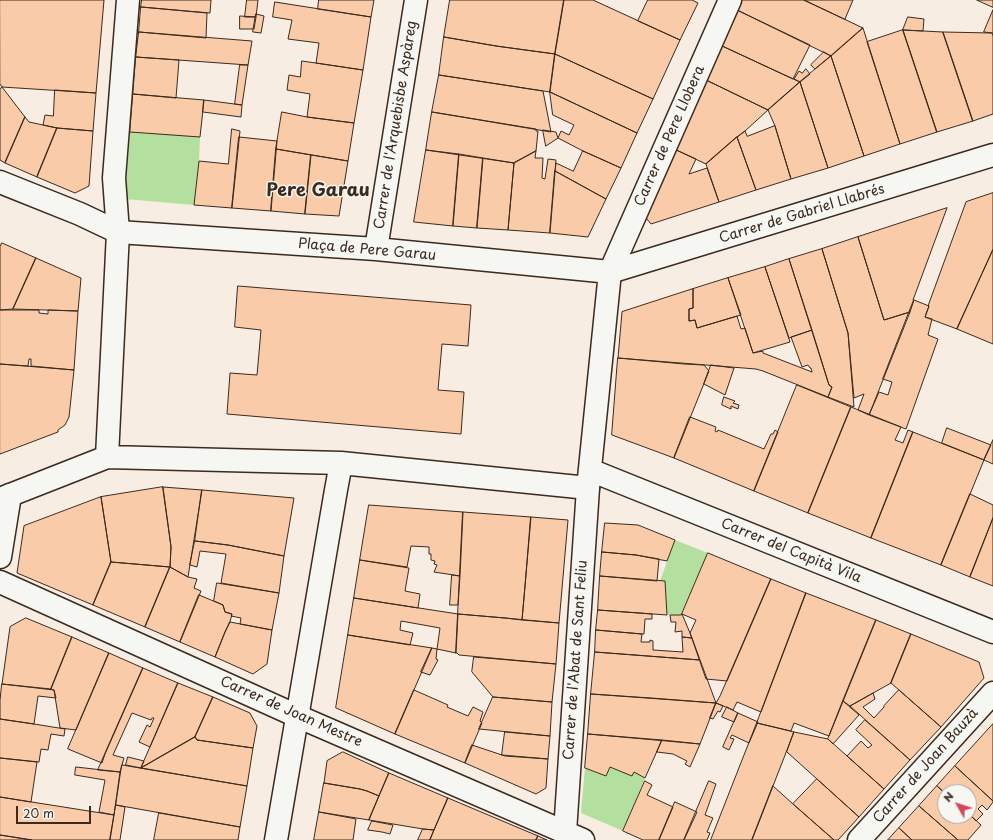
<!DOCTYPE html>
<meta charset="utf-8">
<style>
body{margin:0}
#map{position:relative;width:993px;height:840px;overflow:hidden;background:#f7ede3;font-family:"Playpen Sans",sans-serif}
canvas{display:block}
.north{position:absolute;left:937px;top:784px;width:40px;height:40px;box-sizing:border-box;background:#f6f6f2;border:1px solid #aba49d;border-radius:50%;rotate:309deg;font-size:11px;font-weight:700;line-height:16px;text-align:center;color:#3b2a1e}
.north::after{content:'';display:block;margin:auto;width:14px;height:18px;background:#d1495b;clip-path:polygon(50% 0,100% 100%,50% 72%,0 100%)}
.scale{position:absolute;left:16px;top:806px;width:75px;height:18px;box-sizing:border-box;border:2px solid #3b2a1e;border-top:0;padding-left:5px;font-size:12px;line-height:14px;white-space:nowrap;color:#3b2a1e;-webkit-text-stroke:3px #f6f6f2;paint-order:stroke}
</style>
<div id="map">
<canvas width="993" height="840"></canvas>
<div class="north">N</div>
<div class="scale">20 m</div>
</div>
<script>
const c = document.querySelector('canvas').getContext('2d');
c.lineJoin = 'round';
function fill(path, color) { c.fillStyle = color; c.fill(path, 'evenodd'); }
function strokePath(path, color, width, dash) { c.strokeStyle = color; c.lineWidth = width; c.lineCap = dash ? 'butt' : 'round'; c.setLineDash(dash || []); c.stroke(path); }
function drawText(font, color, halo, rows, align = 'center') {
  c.font = font + ' "Playpen Sans",sans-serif'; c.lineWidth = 3; c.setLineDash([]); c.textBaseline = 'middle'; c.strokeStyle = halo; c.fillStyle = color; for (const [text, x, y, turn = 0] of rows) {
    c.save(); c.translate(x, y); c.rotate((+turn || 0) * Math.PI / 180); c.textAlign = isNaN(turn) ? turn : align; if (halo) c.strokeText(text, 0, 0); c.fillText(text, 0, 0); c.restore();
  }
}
fill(new Path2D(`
 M130 132 200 137 199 161 194 205 125 199Z
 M675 540 708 553 681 615H667L665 581H660Z
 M610 767 632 776 634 772 645 778 623 831 581 813 585 768 606 776Z`), '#b3e09f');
const building = new Path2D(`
 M0 0H104L96 93 2 87 0 84Z
 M142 0H211L210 13 141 7Z
 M247 0H258L256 17H245Z
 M319 0H374L371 17 318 9Z
 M450 0H564L555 54 496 46 444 37Z
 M564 0H593L680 40 653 99 555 54Z
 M648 0H692L698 3 680 40 638 21Z
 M742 0H804L863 28 831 56 737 10Z
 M804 0H853L845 19Z
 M977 0H993V7Z
 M275 2 371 17 363 70 316 63 319 43 288 39 292 20 273 17Z
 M141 7 207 13 206 38 139 32Z
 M737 10 810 45 793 79 720 45Z
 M993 10V33L984 32Z
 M256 14 264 16 261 33 253 32Z
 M240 16 256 17 254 29H240Z
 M908 17 924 19 923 31 903 30Z
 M863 28 900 144 864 156 831 56Z
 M903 30 943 32 973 121 937 132Z
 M903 30 937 132 900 144 867 42Z
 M139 32 252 41 248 65 136 57Z
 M943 32 992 33 993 36V114L973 121Z
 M444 37 496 46 555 54 550 92 439 75Z
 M720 45 776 71 800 82 768 110 704 79Z
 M824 52 831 56 815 69 811 65Z
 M555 54 653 99 637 133 550 92Z
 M831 56 864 156 828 168 800 82Z
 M136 57 179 60 176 98 133 94Z
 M302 61 363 70 354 123 307 117 310 94 287 90 289 75 300 77Z
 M240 65H248L242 105 235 104Z
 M806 69 810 74 800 82 794 79 799 71 802 73Z
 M439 75 543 91 551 132 432 112Z
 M704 79 768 110 745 131 737 137 706 164 672 148Z
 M800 82 828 168 791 179 775 126 768 110Z
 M2 87 25 117 5 163 0 160V90Z
 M55 90 96 93 93 131 57 128 43 125 45 115 53 116Z
 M550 92 637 133 621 168 583 151 558 138 561 131 569 135 574 125 553 115Z
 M133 94 204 100 200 137 130 132Z
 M204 100 242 105 241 117 203 112Z
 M282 112 307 117 354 123 348 161 276 149Z
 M432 112 536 129V131H538L536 151 514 163 426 150Z
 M25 117 29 122 57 128 37 177 5 163Z
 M775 126 791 179 756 190 737 137 745 131 747 136Z
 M57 128 93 131 89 186 75 193 37 177Z
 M232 129 240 131 232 208 194 205 199 161 228 164Z
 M543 130 556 132 558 138 546 146Z
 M239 137 277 141 271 211 232 208Z
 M737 137 756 190 719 202 706 164Z
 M672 148 696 159 689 174 707 168 719 202 651 224 641 212Z
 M276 149 311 155 305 214 271 211Z
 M426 150 459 154 453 226 414 222Z
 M536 151 535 158H543L542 178 545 179 548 159 556 160 550 233 508 230 514 163Z
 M583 151 621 168 606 199 555 171 556 163 573 171Z
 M459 154 483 158 477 228 453 226Z
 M311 155 348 161 339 216 305 214Z
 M483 158 514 163 508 230 477 228Z
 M555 171 606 199 588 237 550 233Z
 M993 193V249L957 329 925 317 929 306H928L966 202Z
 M947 208 913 300H914L910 312 884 320 858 237Z
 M858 237 884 320 910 312 869 415 858 410 864 394 854 398 848 333 822 249Z
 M2 243 36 258 13 309 0 310V247Z
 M822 249 848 333 854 407 828 397 832 387 829 385 789 259Z
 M993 250V344L957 329Z
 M36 258 81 278 78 311 13 309Z
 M789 259 812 330 789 338 765 267Z
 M765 267 790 342 753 353 728 278Z
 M728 278 741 315 697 328 695 320 689 321V309L693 308V289Z
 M238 286 471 305 468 346 442 344 438 390 464 392 461 434 227 414 230 373 257 375 261 330 235 327Z
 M693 289V308L689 309V321L695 320 697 328 737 316 741 329 745 328 753 353 763 351V353L812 372 811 368H810L808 365 802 367 791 337 812 330 829 385 832 387 828 397 763 371 756 369 618 358 622 312Z
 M914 300 929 306 925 317 932 319 928 335 938 339 906 429 869 415 879 392 888 395 892 382 883 379Z
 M0 310H39V313L48 314V310L78 311 74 370 31 366V359H29L28 366 0 364Z
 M618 358 684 364 704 365 709 371 674 458 612 435Z
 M0 364 74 370 69 417 65 425 58 430V432L0 454Z
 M711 365 734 368 725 395 704 384Z
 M797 385 851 407 808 513 754 491Z
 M724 397 735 401 733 403 739 405 738 409 731 406V409L722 405Z
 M851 407 901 427 895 440 903 443 908 430 913 432 871 538 808 513Z
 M690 417 716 427 715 431 717 432 718 430 764 449 771 434H773L775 430 778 432 754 491 674 458Z
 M947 428 991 445 984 460 942 443Z
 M913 432 984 460 941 565 871 538Z
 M993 440V464L984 460Z
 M163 487 202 490 188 577 170 567 171 547Z
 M163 487 171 547 170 567 111 562 101 497Z
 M202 490 294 498 284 556 228 545 195 541Z
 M970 494 993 505V518L970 577 941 565Z
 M101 497 111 562 93 605 17 573 24 526Z
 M369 505 463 512 460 576 434 572 437 565 434 564 435 561 431 560V554H429V547L411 546 407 567 360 560Z
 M463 512 531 517 525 586 522 620 505 618 458 614Z
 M531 517 568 520 559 623 522 620 525 586Z
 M993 518V586L970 577Z
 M605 523 638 525 675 540 667 561 636 555 602 552Z
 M195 541 228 545 284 556 279 593 221 583 226 554 200 551 197 567 190 565Z
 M602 552 636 555 659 559 657 581 600 576Z
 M708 553 771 579 727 681 706 679 690 633 696 620 682 614Z
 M360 560 409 568 405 591 420 594 418 608 354 598Z
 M111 562 170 567 145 627 93 605Z
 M170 567 188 577 197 579 194 588 201 591 180 642 145 627Z
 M452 575 460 576 458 605H450Z
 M600 576 665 581 667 615 598 610Z
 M771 579 806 593 761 712 737 702 733 710 716 703 720 696Z
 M217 583 279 593 272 630 240 624 241 618 231 616 232 614 225 612 223 605 214 601Z
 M806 593 876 620 829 736 794 723 791 731 757 723Z
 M199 595 223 605 225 612 232 614 230 622 225 632 215 657 180 642Z
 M354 598 458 614 456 653 437 649 440 628 401 621 400 630 413 633 410 645 348 635Z
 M598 610 652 614V619H645L644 634H642L596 630Z
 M458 614 505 618 559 623 556 664 459 655 457 653H456Z
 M682 614 690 633 692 638 682 637V631L675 632 676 622H671L670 615H681Z
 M26 618 72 637 51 689 2 684 10 627Z
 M876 620 911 634 891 683 850 706 843 701Z
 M230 622 272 630 267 664 253 674 215 657 225 632Z
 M596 630 642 634 641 642H650V640L653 641V650L683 652 682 637 692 638 700 660 595 652Z
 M911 634 979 662 984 678 941 727 891 683Z
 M348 635 432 648 395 734 336 708Z
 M72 637 109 653 76 730 60 728 54 690 51 689Z
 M432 648 437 649 436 659 438 660 430 675 421 672Z
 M595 652 700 660 716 703 591 694Z
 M109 653 143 668 105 754 102 763 68 749Z
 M474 657 556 664 552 702 493 697 472 672Z
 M143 668 178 683 150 747 139 742 147 725 150 727 154 718H152L151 720 132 713 113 755 124 758 120 772 98 770Z
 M178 683 213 697 195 737 141 768Z
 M2 684 54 690 56 698 38 696 34 724 0 719V701Z
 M414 690 448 705 447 707 468 716 473 707 483 712 480 721 482 723 465 763 395 734Z
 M899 690 941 727 910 760 850 706 873 693 875 699 863 707 874 718 884 707V706Z
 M591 694 651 698 716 703 700 744 588 734Z
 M213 697 250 713 257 726 253 748 197 740 195 737Z
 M493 697 552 702 550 736 479 729Z
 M843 701 859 715 833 744 828 739Z
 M716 703 723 706 720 712 718 711 713 719 710 718Z
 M727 707 738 713 734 722 722 717Z
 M738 713 758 722 749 743 732 735 730 738 734 739 729 750 723 747Z
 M0 719 34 724 65 729 64 736 51 734 48 750 41 749 39 762 0 758Z
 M865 720 910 760 884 789 847 756 861 741 868 748 872 745 856 730Z
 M757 723 794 732 752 840H711Z
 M993 724V801L955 766Z
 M505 732 550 736 548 759 502 755Z
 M794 732 828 739 884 789 859 817 787 752Z
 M588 734 662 740 645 778 634 772 632 776 610 767 606 776 585 768Z
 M195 737 197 740 253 748 247 786 141 768Z
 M662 740 700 744 690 767 685 764 687 761 673 754 657 752Z
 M472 745 505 756 548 759 546 788 536 794 465 763Z
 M343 752 389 773 379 796 367 791 360 789 324 783 327 761Z
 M128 757 144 761 141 768 126 765Z
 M0 758 37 762 31 802 0 797Z
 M122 765 247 786 240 827 116 805Z
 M955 766 993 801V802L987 810 982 805 978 809 983 814 976 821 969 814V792H945V793L937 786Z
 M76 767 120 772 114 815 99 812 105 780 75 775Z
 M389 773 448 798 434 830 423 829 369 820Z
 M817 779 859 817 838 840H834L793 804Z
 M645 781 652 785 647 795 673 807 659 840H643L623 831Z
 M709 781 716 784 705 815 713 818 707 832 710 833 707 840H684Z
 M324 783 360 789 367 791 379 796 369 820 319 812Z
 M773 786 793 804 834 840H752Z
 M937 786 945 793V816H969V814L981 825 968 840H958L919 806Z
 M0 797 114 815 110 840H32L0 835Z
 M448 798 538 836 536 840H430Z
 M675 802 697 812 684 840H659Z
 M116 805 125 807 120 840H110Z
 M919 806 958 840H912L899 828Z
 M319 812 356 819 353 840H314Z
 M159 813 240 827 238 840H154Z
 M372 821 393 825 390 834 382 832 368 830Z
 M899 828 912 840H888Z
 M423 829 434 830 430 840H418Z
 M0 835 32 840H0Z
 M538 836 547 840H536Z`);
fill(building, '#f9cba8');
strokePath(building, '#3b2a1e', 1);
const minor = new Path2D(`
 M118 232 114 178 128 0
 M610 272 730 0
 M0 557 10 495
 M0 582 297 716 583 840
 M565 832 588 488
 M859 840 993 693`);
const tertiary = new Path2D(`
 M0 182 80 214 118 232
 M376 249 416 0
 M610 272 588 488 341 463 107 457 118 232 376 249 610 272 993 155
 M590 470 993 632
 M0 499 107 457
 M276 840 336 490 341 463`);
strokePath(minor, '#3b2a1e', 25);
strokePath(tertiary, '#3b2a1e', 25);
strokePath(minor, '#f6f6f2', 22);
strokePath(tertiary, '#f6f6f2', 22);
drawText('14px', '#3b2a1e', '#f6f6f2', [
 ["Carrer de l'Arquebisbe Aspàreg",396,125,-81],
 ["Carrer de Pere Llobera",670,136,-66],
 ["Carrer de Gabriel Llabrés",802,214,-17],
 ["Plaça de Pere Garau",367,250,5],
 ["Carrer del Capità Vila",791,551,22],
 ["Carrer de l'Abat de Sant Feliu",576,660,-86],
 ["Carrer de Joan Mestre",291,712,24],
 ["Carrer de Joan Bauzà",926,766,-48]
]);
drawText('bold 18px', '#3b2a1e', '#f6f6f2', [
 ["Pere Garau",318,191]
]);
</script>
